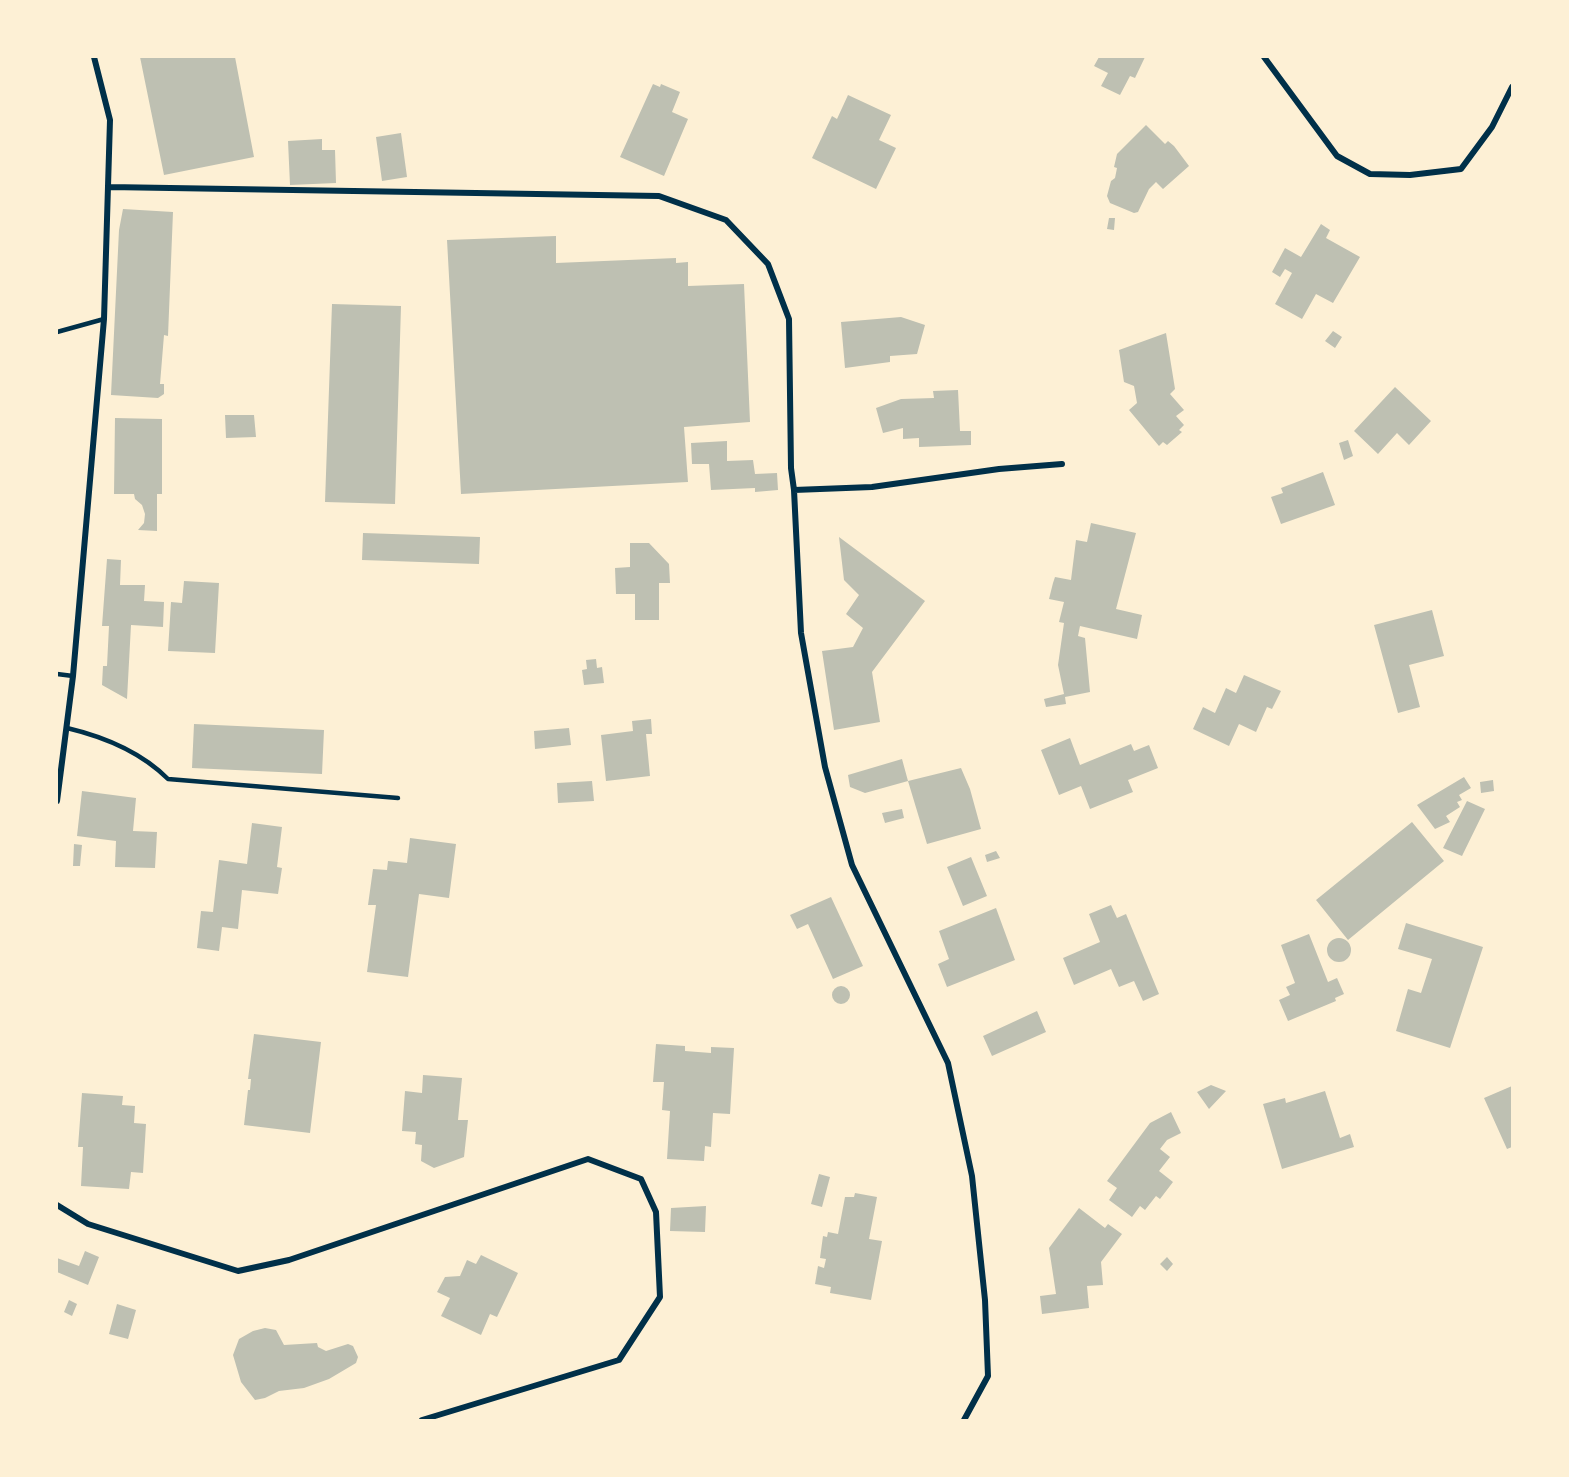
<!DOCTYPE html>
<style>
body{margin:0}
#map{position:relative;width:1569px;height:1477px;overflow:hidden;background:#fdf0d5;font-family:"Public Sans",sans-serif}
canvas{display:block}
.frame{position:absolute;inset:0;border:58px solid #fdf0d5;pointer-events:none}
</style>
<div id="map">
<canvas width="1569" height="1477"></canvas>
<div class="frame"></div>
</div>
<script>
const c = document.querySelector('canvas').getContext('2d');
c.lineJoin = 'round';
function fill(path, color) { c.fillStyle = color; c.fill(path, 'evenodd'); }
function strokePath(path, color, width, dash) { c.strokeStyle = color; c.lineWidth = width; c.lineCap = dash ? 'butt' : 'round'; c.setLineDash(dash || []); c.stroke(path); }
fill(new Path2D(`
 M140 57H235L254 157 164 175Z
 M1099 57H1145L1135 78 1130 76 1120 95 1101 86 1108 73 1094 66Z
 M653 84 660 87 661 84 680 92 672 112 688 119 664 176 620 157Z
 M848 95 891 115 879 140 896 148 876 189 812 158 832 116 837 119Z
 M1146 125 1165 144 1168 141 1174 146 1189 166 1163 189 1156 182 1149 189 1138 212 1134 213 1110 203 1107 196 1111 181 1115 178 1117 168 1114 167 1117 154Z
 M401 133 407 177 382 181 376 137Z
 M322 139V150H335L336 183 290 185 288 141Z
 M123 209 173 212 168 336 164 335 160 384H164V394L158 398 111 395 119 230Z
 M1109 218H1115L1114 230 1107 229Z
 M1321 224 1330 230 1326 238 1360 257 1333 303 1316 294 1302 319 1275 304 1292 273 1285 269 1280 277 1272 272 1285 248 1301 257Z
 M556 236V263L676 258V263L688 262V286L744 284 750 422 684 427 688 482 461 494 447 240Z
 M332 304 401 306 395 504 325 502Z
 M901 317 925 325 917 354 890 356V362L845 368 841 322Z
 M1333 331 1342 337 1335 348 1325 341Z
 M1166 333 1175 389 1170 394 1184 410 1176 416 1184 425 1179 430 1182 432 1167 445 1163 442 1159 446 1129 410 1137 403 1134 386 1124 382 1119 350Z
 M1395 387 1431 421 1409 445 1397 433 1378 454 1354 431Z
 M958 390 960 431H971V445L919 447V438L903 439V428L883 433 876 408 901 399 934 398 933 391Z
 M225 415H254L256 437 226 438Z
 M115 418 162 419V494H157V531L138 530 144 523 145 514 142 505 135 499 134 494H114Z
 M1348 440 1353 456 1344 460 1339 443Z
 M727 441V461L753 460 755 474 777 473 778 490 755 492V488L711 490 709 464H692L691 443Z
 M1323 472 1335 505 1281 524 1271 497 1283 493 1281 488Z
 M1091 523 1136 533 1116 609 1142 615 1137 639 1080 626 1078 636 1085 638 1090 692 1065 697 1066 704 1046 707 1044 699 1064 694 1058 665 1064 623 1059 622 1064 602 1049 599 1053 583 1055 577 1071 580 1076 540 1087 542Z
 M363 533 480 537 479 564 362 560Z
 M839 537 925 601 872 672 880 722 834 730 822 651 853 647 863 628 846 614 859 595 844 580Z
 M630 543H649L669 564 670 583H659V620H635V594H616L615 568 630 567Z
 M107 559 121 560 120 585H145L144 601 164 602 163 627 131 625 127 699 102 685 103 666H107L109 626H102Z
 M184 581 219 583 215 653 168 651 171 602 182 603Z
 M1432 610 1444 656 1409 665 1420 707 1398 713 1374 625Z
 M596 659 597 668 602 667 604 683 584 685 582 670 587 669 586 660Z
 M1244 675 1281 691 1272 709 1267 707 1256 732 1239 724 1229 746 1193 729 1203 707 1215 713 1226 688 1236 693Z
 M651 719 652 734H646L650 776 606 781 601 735 633 731 632 721Z
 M194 724 324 730 322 774 192 768Z
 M569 728 571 745 535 749 534 731Z
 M1070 738 1080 765 1131 744 1134 751 1149 745 1158 768 1128 780 1133 792 1090 809 1081 786 1059 795 1041 750Z
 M902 759 908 781 865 793 850 787 848 775Z
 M961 768 970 789 981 829 927 844 908 781Z
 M1464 777 1471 788 1459 795 1462 800 1457 802 1460 807 1446 816 1450 822 1435 829 1417 805Z
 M1493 780 1494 791 1481 793 1480 782Z
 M592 781 594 801 558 803 557 783Z
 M82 791 136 798 133 831 157 832 155 868 115 867 116 841 77 836Z
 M1467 801 1485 809 1462 856 1443 848Z
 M902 809 904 818 885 823 882 813Z
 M1412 822 1444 861 1348 940 1316 900Z
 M252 823 282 827 277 867 282 868 278 894 242 890 238 929 222 927 219 951 197 948 201 911 213 912 219 860 247 864Z
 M410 838 456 844 449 898 419 894 408 977 367 972 376 905H368L373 869 387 870 388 861 407 863Z
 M74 844 82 845 80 866H73Z
 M996 851 1000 858 987 862 985 855Z
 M971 857 987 896 963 906 947 867Z
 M831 897 863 966 833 979 808 924 797 929 790 915Z
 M1111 905 1117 918 1126 914 1159 994 1143 1001 1134 981 1119 987 1111 969 1074 985 1063 958 1100 942 1089 914Z
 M996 908 1015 960 947 987 938 964 949 959 939 931Z
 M1406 923 1483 947 1450 1048 1396 1031 1408 989 1421 993 1432 959 1398 949Z
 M1309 934 1328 982 1337 978 1344 994 1335 998 1336 1001 1288 1021 1279 1000 1290 995 1286 987 1295 983 1281 945Z
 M1327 950a12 12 0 1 1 24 0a12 12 0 1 1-24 0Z
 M832 995a9 9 0 1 1 18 0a9 9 0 1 1-18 0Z
 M1037 1011 1046 1032 992 1056 983 1036Z
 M254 1034 321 1042 310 1133 244 1125 248 1090H250L251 1079H248Z
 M656 1044 685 1046V1051L711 1053V1047L734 1048 730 1114 713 1113 711 1147 705 1146 704 1161 667 1159 670 1111 662 1110 664 1082H653Z
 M423 1075 462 1078 458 1120H468L464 1157 434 1168 421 1161 422 1145 415 1144 416 1132 402 1131 405 1091 422 1093Z
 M1211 1085 1226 1091 1209 1109 1197 1092Z
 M1512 1086V1147L1507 1149 1484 1098Z
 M1325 1091 1340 1138 1350 1134 1354 1147 1282 1169 1263 1104 1285 1098 1286 1103Z
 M82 1093 123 1096 122 1105 135 1106 134 1123 146 1124 143 1173 131 1172 129 1189 81 1186 83 1147H78Z
 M1171 1112 1181 1133 1167 1140 1160 1149 1170 1157 1159 1171 1173 1182 1160 1199 1156 1196 1145 1210 1140 1206 1132 1217 1109 1200 1117 1188 1107 1181 1150 1123Z
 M819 1174 830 1177 822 1207 811 1204Z
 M855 1193 877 1197 869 1239 882 1241 871 1300 830 1293 831 1287 815 1284 818 1266 824 1268 826 1259 820 1258 823 1236 827 1237 828 1232 838 1234 845 1197H854Z
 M706 1206 705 1232 670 1231 671 1208Z
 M1079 1208 1105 1228 1108 1224 1122 1234 1101 1262 1103 1285 1087 1286 1089 1308 1042 1314 1040 1296 1056 1294 1049 1248Z
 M85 1251 99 1257 88 1285 57 1272V1258L79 1266Z
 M481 1255 518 1273 497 1317 490 1314 481 1335 441 1316 450 1298 437 1292 445 1277 460 1276 467 1260 476 1264Z
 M1167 1257 1173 1264 1167 1271 1160 1264Z
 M69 1300 77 1304 72 1316 64 1312Z
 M117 1304 136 1310 128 1339 109 1334Z
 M265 1328 276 1330 284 1345 317 1343 318 1347 326 1351 348 1344 353 1346 358 1357 356 1363 329 1379 304 1388 279 1391 265 1398 255 1400 241 1382 233 1355 239 1339 253 1331Z`), '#bec0b2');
strokePath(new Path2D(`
 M57 332 104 319
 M57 674 73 676
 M67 728C105 737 141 752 168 779L398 798`), '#003049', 4.5);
strokePath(new Path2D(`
 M1264 57 1337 156 1370 174 1410 175 1461 169 1492 127 1512 87
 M109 187 659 196 726 220 768 264 789 319 791 468 794 490 801 633 825 767 852 865 948 1063 972 1176 985 1300 988 1376 964 1420
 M794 490 872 487 999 469 1062 464
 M57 801 73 676 104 319 110 120 94 57
 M57 1205 88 1224 238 1271 289 1260 588 1159 641 1179 656 1212 660 1297 619 1360 422 1420`), '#003049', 6);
</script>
